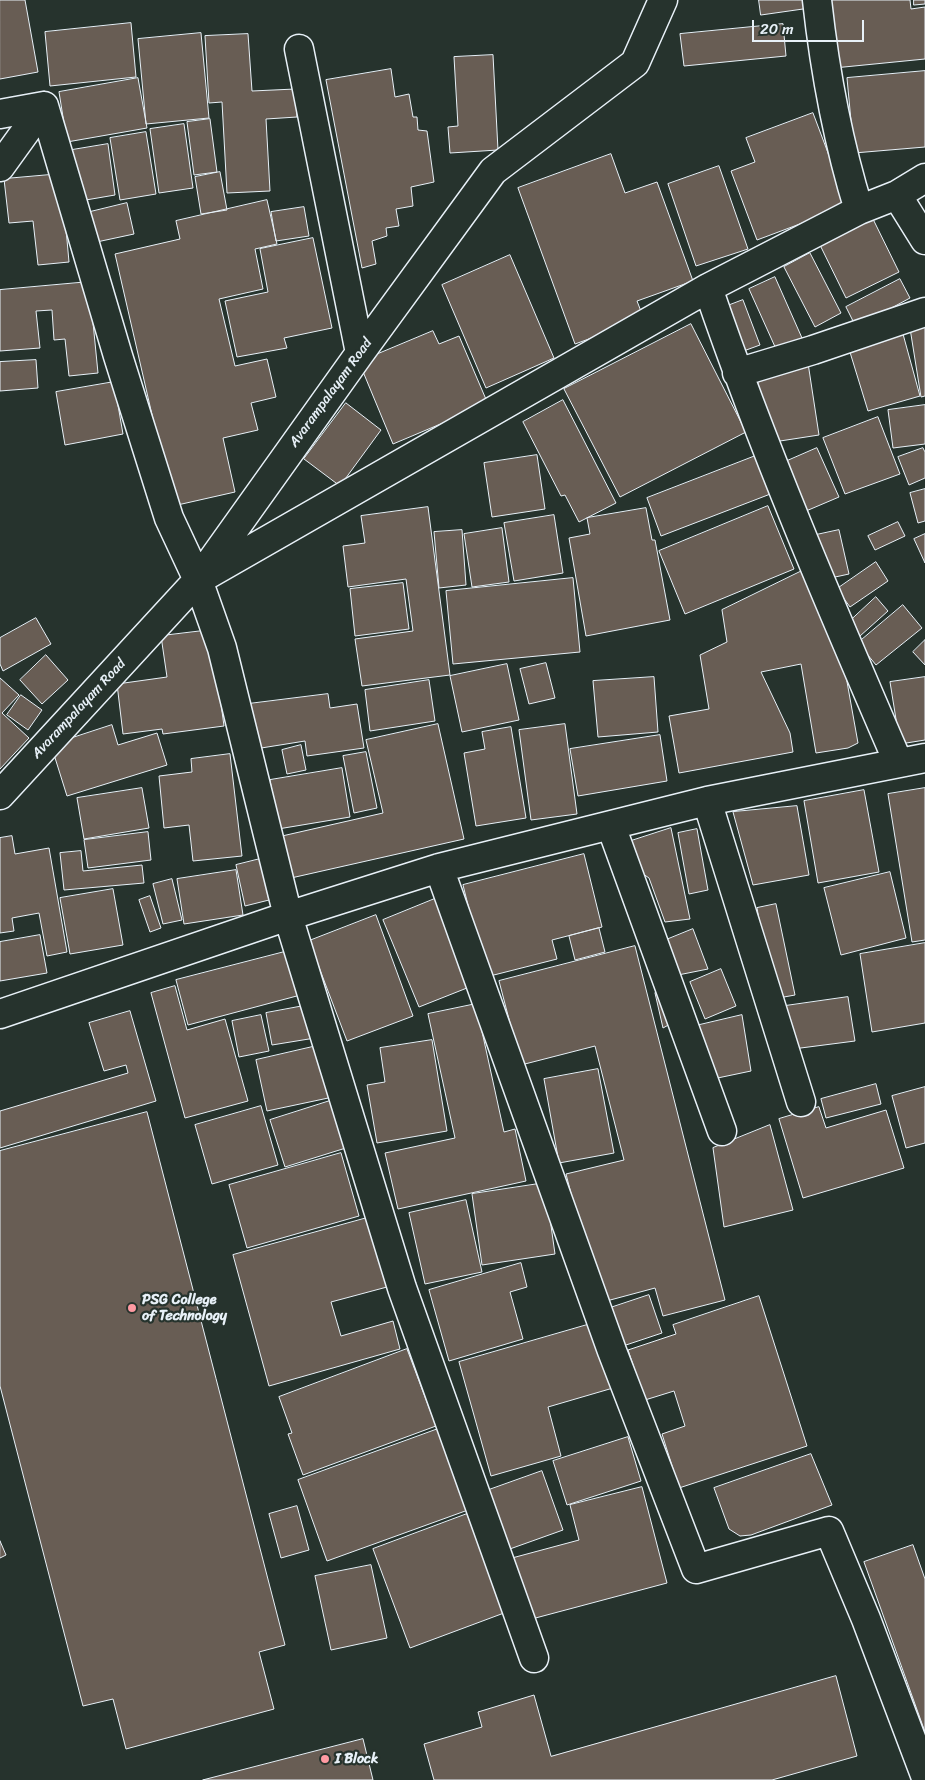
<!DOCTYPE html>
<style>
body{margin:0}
#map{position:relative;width:925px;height:1780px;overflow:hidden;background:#26332d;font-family:Sriracha,sans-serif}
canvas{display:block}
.scale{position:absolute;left:752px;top:20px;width:112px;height:22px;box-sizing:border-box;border:2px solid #e8f1f8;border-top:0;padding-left:6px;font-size:15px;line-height:18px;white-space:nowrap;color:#e8f1f8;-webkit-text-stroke:4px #26332d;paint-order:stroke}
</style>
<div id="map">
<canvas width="925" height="1780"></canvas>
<div class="scale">20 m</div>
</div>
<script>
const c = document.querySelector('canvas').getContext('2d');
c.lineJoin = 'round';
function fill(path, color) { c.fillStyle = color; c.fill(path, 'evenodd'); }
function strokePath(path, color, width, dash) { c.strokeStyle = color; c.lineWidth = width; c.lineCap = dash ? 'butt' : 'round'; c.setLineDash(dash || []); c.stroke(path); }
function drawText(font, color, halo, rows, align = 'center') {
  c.font = font + ' Sriracha,sans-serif'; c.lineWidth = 4.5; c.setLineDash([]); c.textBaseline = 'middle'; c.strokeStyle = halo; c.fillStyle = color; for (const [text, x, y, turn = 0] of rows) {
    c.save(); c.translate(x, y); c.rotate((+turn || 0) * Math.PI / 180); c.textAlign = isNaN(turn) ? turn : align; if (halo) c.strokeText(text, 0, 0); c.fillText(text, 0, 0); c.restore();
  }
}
const building = new Path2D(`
 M0 0H25L38 72 0 79Z
 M759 0H809L810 8 761 15Z
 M828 0H910L911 9 925 7V59L834 68Z
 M914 0H925V4L914 5Z
 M131 23 136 77 50 86 45 32Z
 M783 24 786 56 684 66 680 34Z
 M201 33 209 118 146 124 138 39Z
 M248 34 252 91 295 89 297 117 266 119 270 191 227 193 222 102 209 103 205 36Z
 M493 55 498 150 450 153 448 127 458 126 454 57Z
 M391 69 395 97 409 94 413 117H417L418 130 427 131 434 182 411 187 413 206 396 209 399 226 386 228 387 236 372 241 376 264 362 268 326 80Z
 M925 71V147L854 153 847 78Z
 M138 78 147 128 67 142 59 92Z
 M813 113 848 206 757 240 731 171 755 162 746 138Z
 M210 119 217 172 194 175 187 122Z
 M184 124 193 188 159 193 150 129Z
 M146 132 156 194 120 200 110 138Z
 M108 144 115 195 80 201 72 150Z
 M611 154 625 193 657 182 693 281 637 301 644 319 575 344 518 188Z
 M719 166 748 249 696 266 668 184Z
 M220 172 227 210 201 214 195 177Z
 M61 174 69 262 38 265 33 221 9 223 4 179Z
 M267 200 277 244 255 249 263 289 219 299 235 366 267 359 276 397 251 403 258 430 223 438 235 492 173 506 115 254 180 239 176 221Z
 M127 203 134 234 92 243 86 213Z
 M304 207 309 236 276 241 271 212Z
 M873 219 899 272 846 298 820 245Z
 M313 238 332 328 284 338 287 348 237 357 225 301 268 292 260 249Z
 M810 253 841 313 815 327 784 267Z
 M510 255 554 358 486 388 442 285Z
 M775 277 802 338 776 349 749 289Z
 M900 279 910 298 856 327 846 307Z
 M89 282 98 373 69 376 65 339 54 340 52 310 36 311 40 348 0 351V290Z
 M743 300 760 345 738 353 722 308Z
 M925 319V396L921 397 909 322Z
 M691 324 746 432 620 497 564 389Z
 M433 331 439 344 459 336 488 404 393 444 359 362Z
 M903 334 920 396 868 411 849 349Z
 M36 360 38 388 0 391V362Z
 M808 363 819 435 767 443 756 371Z
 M114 382 123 434 65 445 56 392Z
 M563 400 616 503 579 522 565 495 561 496 523 422Z
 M346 403 381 430 340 486 304 459Z
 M925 405V444L893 448 888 410Z
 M878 417 900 474 845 494 823 438Z
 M817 448 839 497 799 514 778 465Z
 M923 448 925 452V478L909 485 898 457Z
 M537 455 545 509 492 517 484 463Z
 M758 455 773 493 661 536 647 498Z
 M925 489V521L918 523 910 493Z
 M768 506 794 569 685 614 659 551Z
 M428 507 450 675 362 686 355 639 413 631 406 579 348 587 343 546 365 543 361 516Z
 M646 508 652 540H655L670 620 586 636 569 538 590 534 587 518Z
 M554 515 563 573 514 581 504 523Z
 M898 522 905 536 875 550 868 536Z
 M502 528 509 582 472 587 464 534Z
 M462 530 466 585 439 588 434 532Z
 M839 530 849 574 826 579 816 535Z
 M925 534V563L914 539Z
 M876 562 888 581 850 607 837 589Z
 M804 570 844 665 858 743 848 748 816 753 801 664 761 672 790 733 793 752 679 773 669 716 709 709 700 655 727 642 722 610Z
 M573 578 580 652 453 664 446 591Z
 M403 583 409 629 355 636 350 589Z
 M876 597 888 611 860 636 848 623Z
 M903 605 922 628 876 665 858 643Z
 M36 618 51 644 3 671 0 664V638Z
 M211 630 224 726 163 734 162 729 123 734 117 684 167 677 161 636Z
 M925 640V665L913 652Z
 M46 655 68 680 42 704 20 680Z
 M546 663 555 698 529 704 520 669Z
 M507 664 519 720 462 732 450 676Z
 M654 677 658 732 598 737 593 681Z
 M925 677V740L900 744 890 682Z
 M0 678 19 695 2 713 29 738 0 769Z
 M429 680 435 721 370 731 365 690Z
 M328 694 330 708 357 704 364 748 307 756 305 741 255 749 248 704Z
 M21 695 42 710 28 730 7 715Z
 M438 724 464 839 291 878 282 836 383 813 366 740Z
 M565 724 577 814 531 820 519 730Z
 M112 725 118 745 157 733 167 765 67 796 51 745Z
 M511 727 526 818 476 826 464 753 485 749 482 732Z
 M660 735 667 781 578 796 570 749Z
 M301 745 306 770 287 774 282 750Z
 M366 752 377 808 354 813 343 756Z
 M230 754 242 856 193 861 189 825 164 828 159 776 192 772 191 759Z
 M342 768 350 817 278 829 270 780Z
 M142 788 149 828 84 839 77 798Z
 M925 788V940L912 942 888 794Z
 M864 790 879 872 818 883 804 801Z
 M797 806 809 875 753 885 733 812Z
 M671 828 690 919 665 922 649 878 636 869 628 842Z
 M697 829 708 890 689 894 678 833Z
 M148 832 151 860 88 868 84 840Z
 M12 836 15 854 49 848 67 952 47 956 39 913 12 918 14 931 0 933V838Z
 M81 851 83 871 142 865 144 883 64 890 60 853Z
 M584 854 602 927 552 940 557 959 486 977 463 885Z
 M260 859 269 900 245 906 236 865Z
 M236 870 243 915 184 924 177 879Z
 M890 872 906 938 841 955 824 888Z
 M172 879 182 920 163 924 153 884Z
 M113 889 123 945 70 954 60 898Z
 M150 896 161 928 150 932 139 900Z
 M437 898 472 986 419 1007 383 920Z
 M776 904 795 995 773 999 757 908Z
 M376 915 413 1016 347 1041 309 941Z
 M599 928 605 952 575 960 569 936Z
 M693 929 708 969 678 975 666 940Z
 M40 935 47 973 0 981V942Z
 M925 943V1023L872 1032 860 954Z
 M635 946 725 1300 663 1316 655 1288 599 1303 566 1174 624 1160 595 1046 521 1065 499 981Z
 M296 949 308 993 188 1025 176 980Z
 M721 969 736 1006 705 1019 690 982Z
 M175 986 187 1030 225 1019 248 1101 185 1118 151 993Z
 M666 990 672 1023 663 1028 655 993Z
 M848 997 855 1041 793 1049 785 1006Z
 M476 1004 504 1132 515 1129 526 1181 398 1209 385 1153 455 1138 428 1014Z
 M309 1005 315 1038 272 1045 266 1013Z
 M130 1011 156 1101 0 1148V1111L128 1073 126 1065 104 1071 89 1023Z
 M261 1015 269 1051 239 1057 232 1021Z
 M742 1015 751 1071 708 1080 691 1027Z
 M432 1040 447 1131 377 1143 367 1085 385 1082 380 1048Z
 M321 1045 333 1097 267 1111 256 1060Z
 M598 1069 614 1153 559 1163 544 1079Z
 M876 1084 881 1104 826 1118 821 1099Z
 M925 1087V1143L906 1148 892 1096Z
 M333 1100 349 1147 285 1167 270 1120Z
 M261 1106 278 1165 212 1184 195 1125Z
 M819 1107 826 1128 886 1110 904 1168 803 1198 779 1119Z
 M147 1112 285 1645 259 1652 274 1709 126 1749 113 1699 83 1706 0 1386V1151Z
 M770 1125 793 1210 724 1227 713 1148Z
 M341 1153 359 1216 247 1248 229 1185Z
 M545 1183 555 1254 482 1265 472 1194Z
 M466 1200 482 1272 425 1284 409 1213Z
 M367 1218 387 1287 331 1302 341 1336 393 1321 400 1349 269 1386 233 1255Z
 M521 1263 527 1287 510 1292 523 1339 449 1361 429 1290Z
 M649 1295 662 1333 620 1347 607 1309Z
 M759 1296 807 1446 679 1488 662 1434 685 1426 674 1391 645 1400 628 1350 676 1334 673 1325Z
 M594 1323 613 1388 548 1407 561 1456 491 1476 459 1362Z
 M407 1349 436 1426 303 1475 288 1434 292 1433 279 1397Z
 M438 1429 468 1510 327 1561 298 1480Z
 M628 1437 641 1481 567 1505 553 1461Z
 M811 1454 832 1505 751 1535 740 1536 729 1529 714 1488Z
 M542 1471 563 1530 507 1550 486 1491Z
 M642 1487 667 1583 528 1620 512 1558 579 1540 570 1505Z
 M297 1506 309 1550 281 1558 269 1514Z
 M467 1514 504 1613 410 1648 373 1549Z
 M0 1541 6 1555 0 1558Z
 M913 1545 925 1579V1732L864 1562Z
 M371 1565 387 1638 331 1650 315 1576Z
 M836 1676 857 1756 772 1780H434L424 1744 482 1727 478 1712 534 1695 551 1756Z
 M363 1739 373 1780H203Z`);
fill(building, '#685d54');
strokePath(building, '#e8f1f8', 1);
const minor = new Path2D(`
 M817 0C825 73 837 139 859 210
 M299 49 360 353
 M0 114 44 106 118 356 169 518 198 580 222 648 288 916 402 1288 534 1658
 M0 167 44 106
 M897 195 925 240
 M708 288C763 449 830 605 898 762
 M737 373 813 350 925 312
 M205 576 708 288 859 210 897 195 925 178
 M0 795 198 580 360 353 493 171 635 63 663 0
 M707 801 801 1102
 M611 826 722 1131
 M439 868 612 1351 696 1569 829 1531 866 1619 925 1775
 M0 1014 288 916 439 868 707 801 925 758`);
strokePath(minor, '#e8f1f8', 31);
strokePath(minor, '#26332d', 28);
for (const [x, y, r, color] of [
 [132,1308,5,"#ff9aa2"],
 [325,1759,5,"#ff9aa2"]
]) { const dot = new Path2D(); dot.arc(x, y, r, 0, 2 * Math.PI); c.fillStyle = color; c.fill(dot); strokePath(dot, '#26332d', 2); }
drawText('14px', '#e8f1f8', '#26332d', [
 ["Avarampalayam Road",331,393,-54],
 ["Avarampalayam Road",79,709,-47]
]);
drawText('bold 14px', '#e8f1f8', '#26332d', [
 ["PSG College",142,1300],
 ["of Technology",142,1316],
 ["I Block",335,1759]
], 'left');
</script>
